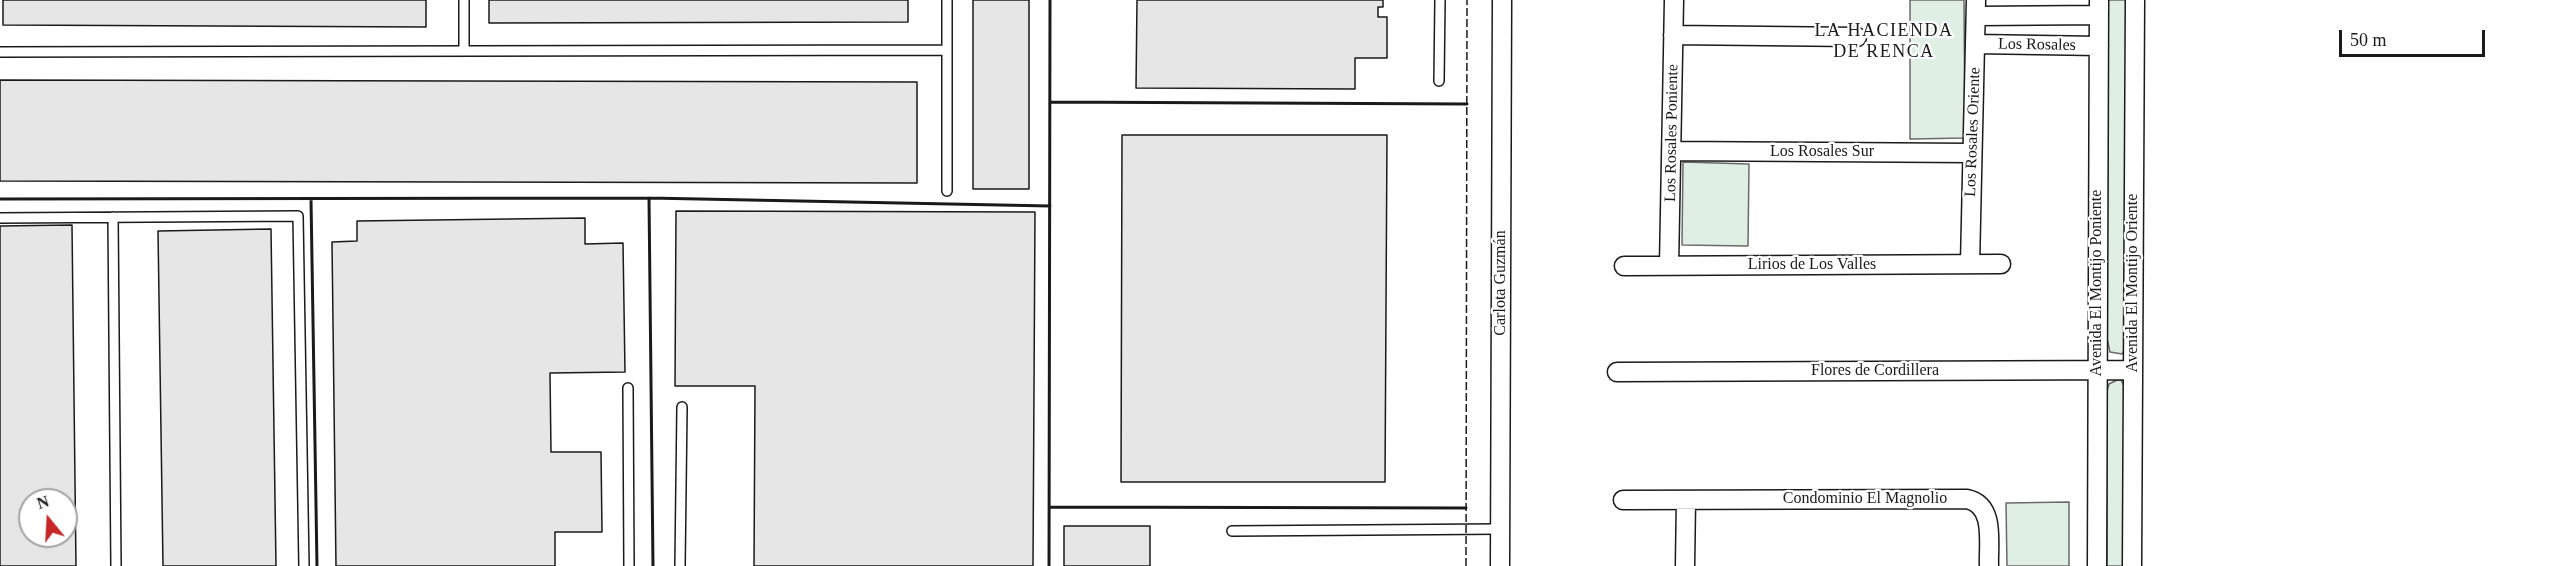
<!DOCTYPE html>
<meta charset="utf-8">
<style>
body{margin:0}
#map{position:relative;width:2552px;height:566px;overflow:hidden;background:#fff;font-family:"Times New Roman",serif}
canvas{display:block}
.north{position:absolute;left:18px;top:488px;width:60px;height:60px;box-sizing:border-box;background:#fff;border:2px solid #a3a3a3;border-radius:50%;rotate:342deg;font-size:16px;font-weight:700;line-height:24px;text-align:center;color:#1a1a1a}
.north::after{content:'';display:block;margin:auto;width:21px;height:27px;background:#c62828;clip-path:polygon(50% 0,100% 100%,50% 72%,0 100%)}
.scale{position:absolute;left:2339px;top:30px;width:146px;height:27px;box-sizing:border-box;border:3px solid #1a1a1a;border-top:0;padding-left:8px;font-size:18px;line-height:21px;white-space:nowrap;color:#1a1a1a;-webkit-text-stroke:4px #fff;paint-order:stroke}
</style>
<div id="map">
<canvas width="2552" height="566"></canvas>
<div class="north">N</div>
<div class="scale">50 m</div>
</div>
<script>
const c = document.querySelector('canvas').getContext('2d');
c.lineJoin = 'round';
function fill(path, color) { c.fillStyle = color; c.fill(path, 'evenodd'); }
function strokePath(path, color, width, dash) { c.strokeStyle = color; c.lineWidth = width; c.lineCap = dash ? 'butt' : 'round'; c.setLineDash(dash || []); c.stroke(path); }
function drawText(font, color, halo, rows, align = 'center') {
  c.font = font + ' "Times New Roman",serif'; c.lineWidth = 4.5; c.setLineDash([]); c.textBaseline = 'middle'; c.strokeStyle = halo; c.fillStyle = color; for (const [text, x, y, turn = 0] of rows) {
    c.save(); c.translate(x, y); c.rotate((+turn || 0) * Math.PI / 180); c.textAlign = isNaN(turn) ? turn : align; if (halo) c.strokeText(text, 0, 0); c.fillText(text, 0, 0); c.restore();
  }
}
const green = new Path2D(`
 M1910 0H1964L1965 138 1910 139Z
 M2108 0H2127V346L2122 354 2110 352 2107 338Z
 M1683 162 1749 164 1748 246 1682 245Z
 M2117 380H2121L2125 388V566H2107V391L2109 384Z
 M2069 502V566H2007L2006 503Z`);
fill(green, '#e0efe3');
strokePath(green, '#6a6a6a', 1.5);
const building = new Path2D(`
 M3 0H426V27L3 25Z
 M489 0H908V22L489 23Z
 M973 0H1029V189H973Z
 M1137 0H1383V7H1378V17H1387V58H1355V89L1136 88Z
 M0 80 917 82V183L0 181Z
 M1122 135H1387L1385 482H1121Z
 M676 211 1035 212 1033 566H754L755 386H675Z
 M585 218V244L623 243 625 372 550 373 551 452H601L602 532H555V566H336L332 242 357 241V221Z
 M72 225 76 566H0V226ZM30 500H66V536H30Z
 M271 229 276 566H163L158 231Z
 M1064 526H1150V566H1064Z`);
fill(building, '#e6e6e6');
strokePath(building, '#1a1a1a', 1.5);
const service = new Path2D(`
 M947 0V191
 M464 51V0
 M0 52 947 50
 M1439 81 1440 0
 M113 217 116 566
 M0 218 298 216 304 566
 M628 388 629 566
 M1232 531 1500 529
 M680 566 682 407`);
const minor = new Path2D(`
 M1977 16 2099 15
 M1673 35 1857 37
 M1976 44 2099 46
 M1671 151 1972 153
 M1970 264 1976 0
 M1624 266 2001 264
 M1669 266 1674 0
 M1617 372 2133 370
 M1623 500 1967 499C1996 505 1988 544 1989 566
 M1500 566 1502 0
 M1685 566 1686 500
 M2097 566 2099 0
 M2132 566 2135 0`);
strokePath(service, '#1a1a1a', 12);
strokePath(minor, '#1a1a1a', 21);
strokePath(service, '#fff', 9);
strokePath(minor, '#fff', 18);
strokePath(new Path2D(`
 M1466 566 1467 0`), '#1a1a1a', 1.5, [8, 3]);
strokePath(new Path2D(`
 M1050 102 1467 104
 M649 198 653 566
 M0 199 649 198 1050 206
 M311 199 317 566
 M1049 507 1466 508
 M1049 566 1050 0`), '#1a1a1a', 3);
drawText('16px', '#1a1a1a', '#fff', [
 ["Los Rosales",2037,45,1],
 ["Los Rosales Oriente",1973,132,-88],
 ["Los Rosales Poniente",1672,133,-89],
 ["Los Rosales Sur",1822,152],
 ["Lirios de Los Valles",1812,265],
 ["Carlota Guzmán",1501,283,-90],
 ["Avenida El Montijo Poniente",2097,283,-90],
 ["Avenida El Montijo Oriente",2133,283,-90],
 ["Flores de Cordillera",1875,371],
 ["Condominio El Magnolio",1865,499]
]);
c.letterSpacing = '1.5px';
drawText('18px', '#1a1a1a', '#fff', [
 ["LA HACIENDA",1884,31],
 ["DE RENCA",1884,52]
]);
c.letterSpacing = '0px';
</script>
